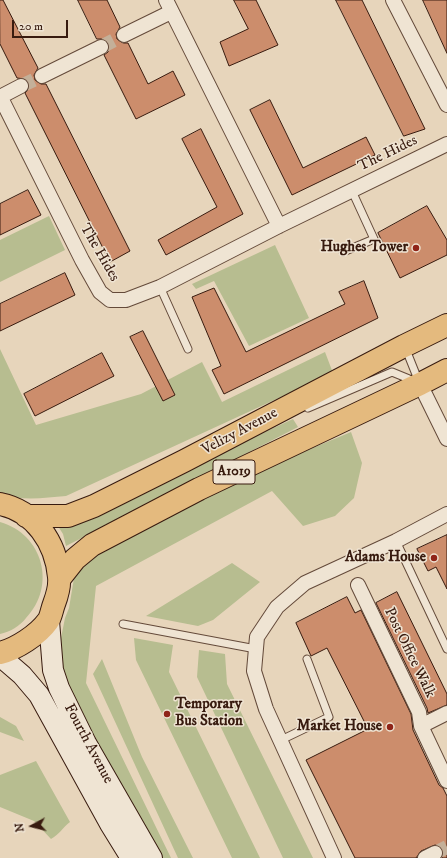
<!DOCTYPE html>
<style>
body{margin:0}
#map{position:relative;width:447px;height:858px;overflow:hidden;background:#e7d5bb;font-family:"IM FELL DW Pica",serif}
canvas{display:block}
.north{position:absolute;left:12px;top:806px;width:40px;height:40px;-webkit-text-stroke:3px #efe4d3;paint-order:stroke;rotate:263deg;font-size:11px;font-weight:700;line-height:16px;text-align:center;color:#381b0f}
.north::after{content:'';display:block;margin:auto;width:14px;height:18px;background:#381b0f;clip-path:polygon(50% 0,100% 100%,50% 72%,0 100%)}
.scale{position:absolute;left:12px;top:20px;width:56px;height:18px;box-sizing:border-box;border:2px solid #381b0f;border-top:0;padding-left:5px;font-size:12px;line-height:14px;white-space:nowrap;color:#381b0f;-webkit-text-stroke:3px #efe4d3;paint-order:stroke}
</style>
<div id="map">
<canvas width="447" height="858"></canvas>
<div class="north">N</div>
<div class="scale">20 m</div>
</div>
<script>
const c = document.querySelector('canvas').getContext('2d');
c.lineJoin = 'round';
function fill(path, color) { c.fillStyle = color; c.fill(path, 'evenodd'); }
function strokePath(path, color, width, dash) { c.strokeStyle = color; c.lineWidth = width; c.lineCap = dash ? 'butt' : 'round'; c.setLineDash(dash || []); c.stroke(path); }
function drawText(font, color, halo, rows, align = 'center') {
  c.font = font + ' "IM FELL DW Pica",serif'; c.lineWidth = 3; c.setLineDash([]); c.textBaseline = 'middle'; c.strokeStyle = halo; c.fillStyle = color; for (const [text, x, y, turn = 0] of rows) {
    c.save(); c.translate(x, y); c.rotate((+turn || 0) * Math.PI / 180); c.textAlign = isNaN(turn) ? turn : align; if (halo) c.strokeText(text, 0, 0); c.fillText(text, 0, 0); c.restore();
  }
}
fill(new Path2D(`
 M49 216 65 250 0 282V240Z
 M275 245 309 318 249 346 214 281 196 289 192 284Z
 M0 349 36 425 141 394 202 362 222 402 325 352 333 373 66 496C44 498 21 501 0 494Z
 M293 419 298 427 66 546 63 534 56 523 70 522Z
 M351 432 362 463 354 498 335 516 303 526 272 491 96 586 86 683 171 858H160L69 695 59 648 65 618 69 608 75 572 88 552 255 472Z
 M0 522C43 534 57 586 26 618 20 626 10 632 0 634Z
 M232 563 260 582 213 620 198 626 146 616Z
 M134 638 173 645 169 672 260 858H232L136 660Z
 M199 650 225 654 227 684 313 858H283L197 677Z
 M102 659 142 757 193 858H178L93 674Z
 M0 717 16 726 24 741 0 732Z
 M36 761 70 822C62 828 60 834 51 839L34 821 0 807V775Z`), '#b7bd90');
const building = new Path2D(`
 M0 0H3L38 68 34 75 35 80 41 84H46L130 251 110 262 25 93 28 90 29 82 25 79 17 78 0 44Z
 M78 0H107L120 27 116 34 117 39 123 43H128L148 84 173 71 185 95 136 119 104 55 108 52 109 48 108 43 102 39H97Z
 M234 0H256L278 45 229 66 220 42 248 29Z
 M336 0H362L425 129 404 136Z
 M423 0H447V53Z
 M270 100 303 168 366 137 375 155 292 195 250 110Z
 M201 129 243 214 166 255 158 240 217 207 182 139Z
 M28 190 41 215 0 235V204Z
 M427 206 447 240V255L400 278 378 233Z
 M65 273 75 295 0 331V304Z
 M364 281 378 318 224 394 212 370 221 366 192 297 214 288 246 352 345 304 339 292Z
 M143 331 175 395 163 401 130 337Z
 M102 353 114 376 35 416 24 394Z
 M447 535V589L436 567 428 571 417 549Z
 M397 592 447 694V705L428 713 427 708 376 603Z
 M347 597 355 613 361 610 411 714 413 730 439 785 443 788 447 796V858H442L443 854V850L440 846 435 845 421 851 416 858H355L306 760 368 729 327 648 311 656 296 623Z`);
fill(building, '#cc8d6c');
strokePath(building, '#381b0f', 1);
strokePath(new Path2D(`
 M101 47 124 35
 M21 86 42 76
 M435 853 447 847`), '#c4b099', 14, [14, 7]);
const lane = new Path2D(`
 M343 252 374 239 352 191
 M160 287 188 349
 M405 347 419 382
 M308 408 392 372 414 381
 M396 541 447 649
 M123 624 256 649
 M281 740 329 717 307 659`);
const street = new Path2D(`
 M166 0 279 226
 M393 0 447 105
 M124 35 171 12
 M42 76 101 47
 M0 96 82 260 100 292 110 300H126L160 287 279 226 447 144
 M0 97 21 86
 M420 384 447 439
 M358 585 419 712 421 726 447 781
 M421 726 447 713
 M334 858 266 709 254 671 257 637 277 607 305 583 396 541 447 514
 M425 858 435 853`);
const secondary = new Path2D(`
 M49 621 53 670 59 688 86 743 152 858
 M0 656 22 675 39 695 110 824 131 858`);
const primary = new Path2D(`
 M0 504C35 511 56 543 59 577 60 586 57 596 54 604 52 609 51 617 48 621 38 635 16 649 0 653
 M26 516H68L94 506 184 461 404 346 447 325
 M60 578 75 559 92 545 199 489 420 384 447 370`);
strokePath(lane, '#644a3a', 9);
strokePath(street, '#644a3a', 16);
strokePath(secondary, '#381b0f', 22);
strokePath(primary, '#381b0f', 24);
strokePath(lane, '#efe4d3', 7);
strokePath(street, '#efe4d3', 14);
strokePath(secondary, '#efe4d3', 20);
strokePath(primary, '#e4ba7e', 22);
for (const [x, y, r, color] of [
 [416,248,4,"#8f2418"],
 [434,558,4,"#8f2418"],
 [167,714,4,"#8f2418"],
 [390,727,4,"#8f2418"]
]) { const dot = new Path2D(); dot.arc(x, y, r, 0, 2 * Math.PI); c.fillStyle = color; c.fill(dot); strokePath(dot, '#efe4d3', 1.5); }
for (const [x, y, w] of [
 [234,472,42]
]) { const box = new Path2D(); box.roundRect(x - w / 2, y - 12, w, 24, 3); c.fillStyle = '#efe4d3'; c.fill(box); strokePath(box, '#381b0f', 1); }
drawText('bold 14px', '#381b0f', null, [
 ["A1019",234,472]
]);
drawText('15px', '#381b0f', '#efe4d3', [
 ["The Hides",388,154,-26],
 ["The Hides",99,253,60],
 ["Velizy Avenue",240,432,-28],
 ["Post Office Walk",409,653,64],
 ["Fourth Avenue",88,744,62]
]);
drawText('bold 15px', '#381b0f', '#efe4d3', [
 ["Hughes Tower",408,248],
 ["Adams House",426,558],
 ["Temporary",175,705,"left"],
 ["Bus Station",175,722,"left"],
 ["Market House",382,727]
], 'right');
</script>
